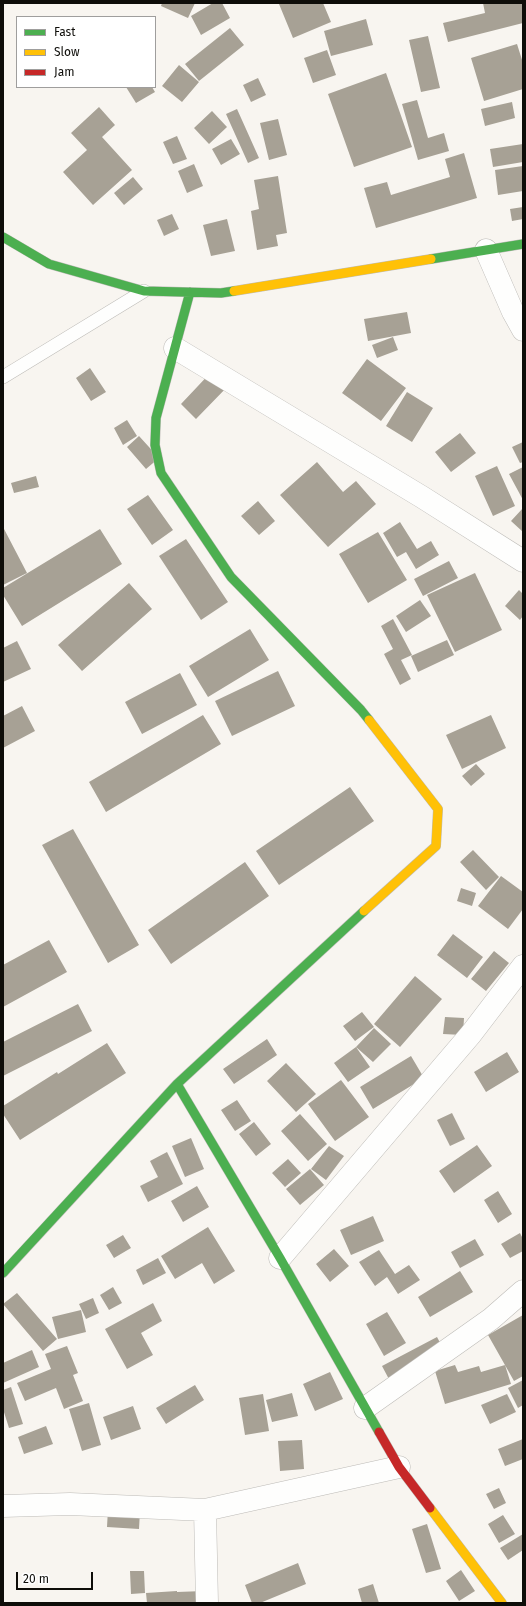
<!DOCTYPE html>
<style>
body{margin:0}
#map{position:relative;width:526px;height:1606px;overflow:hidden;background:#f8f5f0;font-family:"Fira Sans",sans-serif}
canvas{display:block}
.frame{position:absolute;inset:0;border:4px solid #0e0d09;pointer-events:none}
.legend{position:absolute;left:16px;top:16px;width:140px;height:72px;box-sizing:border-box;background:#fff;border:1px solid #9f9e9d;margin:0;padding:5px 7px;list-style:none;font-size:12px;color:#0e0d09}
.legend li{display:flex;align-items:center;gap:8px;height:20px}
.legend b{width:20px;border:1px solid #9f9e9d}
.scale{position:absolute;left:16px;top:1572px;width:77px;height:18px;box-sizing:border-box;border:2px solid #0e0d09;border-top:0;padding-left:5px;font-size:12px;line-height:14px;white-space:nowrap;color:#0e0d09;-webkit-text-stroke:3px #fff;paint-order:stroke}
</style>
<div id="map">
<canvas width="526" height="1606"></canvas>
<div class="frame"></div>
<ul class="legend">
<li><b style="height:5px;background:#4caf50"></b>Fast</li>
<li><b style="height:5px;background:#ffc107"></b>Slow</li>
<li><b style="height:5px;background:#c62828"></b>Jam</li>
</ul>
<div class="scale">20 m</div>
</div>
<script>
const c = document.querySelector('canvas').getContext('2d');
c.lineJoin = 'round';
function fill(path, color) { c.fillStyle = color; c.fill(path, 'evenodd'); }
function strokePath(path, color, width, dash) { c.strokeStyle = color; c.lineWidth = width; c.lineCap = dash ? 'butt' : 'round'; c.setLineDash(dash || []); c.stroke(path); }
fill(new Path2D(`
 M162 3H195L188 18 161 6Z
 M213 3H222L230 18 201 35 191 16Z
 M281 3H323L331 22 293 38 279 4Z
 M483 3H523V23L448 42 443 23 485 13Z
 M366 19 373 45 331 56 324 31Z
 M230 28 244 45 199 81 185 64Z
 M428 36 440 88 421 92 409 40Z
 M517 44 523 63V89L484 101 471 58Z
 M327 50 336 75 313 83 304 58Z
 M179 65 199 82 182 102 162 86Z
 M386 73 412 147 354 167 328 94Z
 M258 78 266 95 251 102 243 85Z
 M126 87H152L155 92 136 103Z
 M417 100 428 138 444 133 449 151 418 160 402 104Z
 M512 102 515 118 485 126 481 109Z
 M99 107 115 125 102 137 132 170 93 205 63 172 87 150 71 133Z
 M237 109 259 158 248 163 226 114Z
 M212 111 227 127 209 144 194 128Z
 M278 119 287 155 269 160 260 123Z
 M177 136 187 159 173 164 163 142Z
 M231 139 240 154 221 165 212 149Z
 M523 144V162L493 167 490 149Z
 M464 153 477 198 376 228 364 188 387 182 391 195 450 177 445 159Z
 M194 164 203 186 187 193 178 171Z
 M523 166V191L498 195 495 170Z
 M278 176 287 233 276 235 278 246 257 250 251 211 259 209 254 180Z
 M133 177 143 189 124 205 114 193Z
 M523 207V219L512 221 510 209Z
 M172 214 179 229 164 236 157 220Z
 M227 219 235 251 211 256 203 225Z
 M407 312 411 333 368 341 364 319Z
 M393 337 398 350 377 358 372 345Z
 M367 359 406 388 381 421 342 393Z
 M90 368 106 392 91 401 76 378Z
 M214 369 230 384 196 419 181 404Z
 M407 392 433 408 412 442 386 426Z
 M127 420 137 436 123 445 114 428Z
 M460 433 476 453 451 472 435 452Z
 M139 436 159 458 146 469 127 447Z
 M523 442V462L520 463 512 447Z
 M317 462 343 492 356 481 376 504 328 547 280 495Z
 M497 466 515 506 493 516 475 476Z
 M523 467V500L509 474Z
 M36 476 39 487 14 493 11 483Z
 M148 495 173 530 152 545 127 509Z
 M258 501 275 521 259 535 241 516Z
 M523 508V532L511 521Z
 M400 522 417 549 431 541 439 555 416 569 406 552 397 557 383 533Z
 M3 527 27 573 3 585Z
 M100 529 122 564 22 626 3 595V588Z
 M378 532 407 580 368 603 339 554Z
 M186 539 228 602 201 620 159 556Z
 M449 561 458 578 423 596 414 579Z
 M475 573 502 630 455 652 427 595Z
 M129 583 152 609 82 671 58 645Z
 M519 590 523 594V616L520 620 505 606Z
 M420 600 431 616 406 632 396 616Z
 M393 619 412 655 401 660 411 679 400 685 384 654 393 649 381 626Z
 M250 629 269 660 208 697 189 666Z
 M447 640 454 655 418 672 411 656Z
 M17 641 31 669 3 682V648Z
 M278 671 295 706 232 736 215 701Z
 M180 673 197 705 142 734 125 702Z
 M22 706 35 731 3 748V716Z
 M203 715 221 744 106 812 89 782Z
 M491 715 506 748 462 769 446 735Z
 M476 764 485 774 471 786 462 776Z
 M350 787 374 821 279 885 256 851Z
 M73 829 139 945 108 963 42 845Z
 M473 850 499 877 486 890 460 862Z
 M245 862 269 896 171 964 148 930Z
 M501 876 523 892V909L508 929 478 906Z
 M461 888 476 893 472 906 457 901Z
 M453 934 483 957 467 978 437 955Z
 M49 940 67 972 3 1007V965Z
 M494 951 509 963 486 991 471 979Z
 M415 976 442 999 400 1047 374 1024Z
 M78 1004 92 1031 3 1076V1042Z
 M362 1012 374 1027 355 1041 343 1026Z
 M445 1017 464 1018 463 1035 443 1034Z
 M374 1028 391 1044 373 1062 356 1047Z
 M267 1039 277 1055 234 1084 223 1069Z
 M107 1043 126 1073 20 1140 3 1114V1106L57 1072 58 1074Z
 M356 1047 370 1067 348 1082 334 1063Z
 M507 1052 519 1072 486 1092 474 1072Z
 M411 1056 424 1078 373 1109 360 1087Z
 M286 1063 316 1094 296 1112 267 1081Z
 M341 1080 369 1117 335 1141 308 1104Z
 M237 1100 251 1121 235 1131 221 1110Z
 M452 1113 465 1139 450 1146 437 1120Z
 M300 1114 327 1144 308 1161 281 1131Z
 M254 1122 271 1144 256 1156 239 1134Z
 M191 1138 204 1169 185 1177 172 1146Z
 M477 1145 492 1166 454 1193 439 1171Z
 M329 1146 344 1156 326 1180 311 1169Z
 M167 1152 183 1184 148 1202 140 1186 158 1177 150 1161Z
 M288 1159 301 1173 285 1187 272 1173Z
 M310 1169 324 1185 300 1205 286 1189Z
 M197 1186 209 1207 183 1222 171 1201Z
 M498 1191 512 1214 498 1223 484 1200Z
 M373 1216 384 1241 351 1255 340 1230Z
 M208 1227 235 1271 214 1284 202 1263 175 1279 161 1256Z
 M520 1233 523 1239V1251L510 1258 501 1244Z
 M123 1235 131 1248 114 1258 106 1245Z
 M475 1239 484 1255 460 1268 451 1252Z
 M334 1249 349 1266 330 1282 316 1264Z
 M379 1250 395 1274 409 1265 420 1280 398 1294 387 1277 375 1286 359 1262Z
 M158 1258 166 1273 143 1285 136 1270Z
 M460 1271 473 1292 430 1317 418 1297Z
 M113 1287 122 1303 109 1310 100 1295Z
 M17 1293 57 1339 43 1351 3 1304Z
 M93 1298 99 1313 86 1319 79 1304Z
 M153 1303 162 1321 141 1333 153 1355 127 1369 105 1329Z
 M81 1310 86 1332 58 1339 52 1317Z
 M387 1312 406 1343 384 1356 366 1324Z
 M523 1315V1376L514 1381 488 1335Z
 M437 1337 446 1354 391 1383 382 1366Z
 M67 1346 78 1373 73 1375 83 1401 64 1409 56 1388 25 1401 17 1383 51 1369 45 1354Z
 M32 1350 39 1367 3 1383V1363Z
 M455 1365 458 1372 479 1366 481 1372 505 1365 511 1384 445 1404 435 1371Z
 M330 1372 343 1399 315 1411 303 1384Z
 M523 1380V1405L518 1408 508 1388Z
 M195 1385 204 1400 166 1424 156 1408Z
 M11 1387 23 1424 9 1428 3 1409V1390Z
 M292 1393 298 1416 272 1422 266 1400Z
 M263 1394 269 1431 245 1435 239 1398Z
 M507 1394 516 1412 490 1424 481 1405Z
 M89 1403 101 1445 82 1451 69 1409Z
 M133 1406 141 1429 111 1440 103 1417Z
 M46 1426 53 1444 24 1454 18 1437Z
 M523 1439V1459L505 1466 498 1449Z
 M302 1440 304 1469 280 1471 278 1441Z
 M499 1488 506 1503 494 1509 486 1494Z
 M108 1509 140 1511 139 1529 107 1527Z
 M503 1515 515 1534 499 1543 488 1524Z
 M427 1524 441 1569 426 1573 412 1529Z
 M523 1534V1550L508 1560 500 1548Z
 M298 1563 306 1584 260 1603H252L245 1585Z
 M461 1570 475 1591 459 1601 446 1581Z
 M130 1571H144L145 1593 131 1594Z
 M373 1584 379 1603H362L358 1589Z
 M177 1591V1592L204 1591V1603H147L146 1593Z`), '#a7a195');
const lane = new Path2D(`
 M3 377 144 291`);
const street = new Path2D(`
 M486 250 513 312 523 330
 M175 348 422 497 523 561
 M280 1258 471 1034 523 966
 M365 1408 491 1319 523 1291
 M3 1506 70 1504 205 1510
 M207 1603 205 1510 399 1467`);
const fast = new Path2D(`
 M3 237 49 264 144 291 221 293 234 291
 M431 259 523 244
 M190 292 156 418 155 445 161 473 231 577 361 710 369 720
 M177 1084 280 1258 379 1432
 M3 1273 177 1084 364 911`);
const slow = new Path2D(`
 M234 291 431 259
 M364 911 436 846 438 809 369 720
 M430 1508 502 1603`);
const jam = new Path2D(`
 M379 1432 399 1467 430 1508`);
strokePath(lane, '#bdbbb7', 14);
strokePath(street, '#bdbbb7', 23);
strokePath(fast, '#bdbbb7', 10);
strokePath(slow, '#bdbbb7', 10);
strokePath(jam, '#bdbbb7', 10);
strokePath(lane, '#fefefd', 13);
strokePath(street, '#fefefd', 22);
strokePath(fast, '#4caf50', 9);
strokePath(slow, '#ffc107', 9);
strokePath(jam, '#c62828', 9);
</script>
